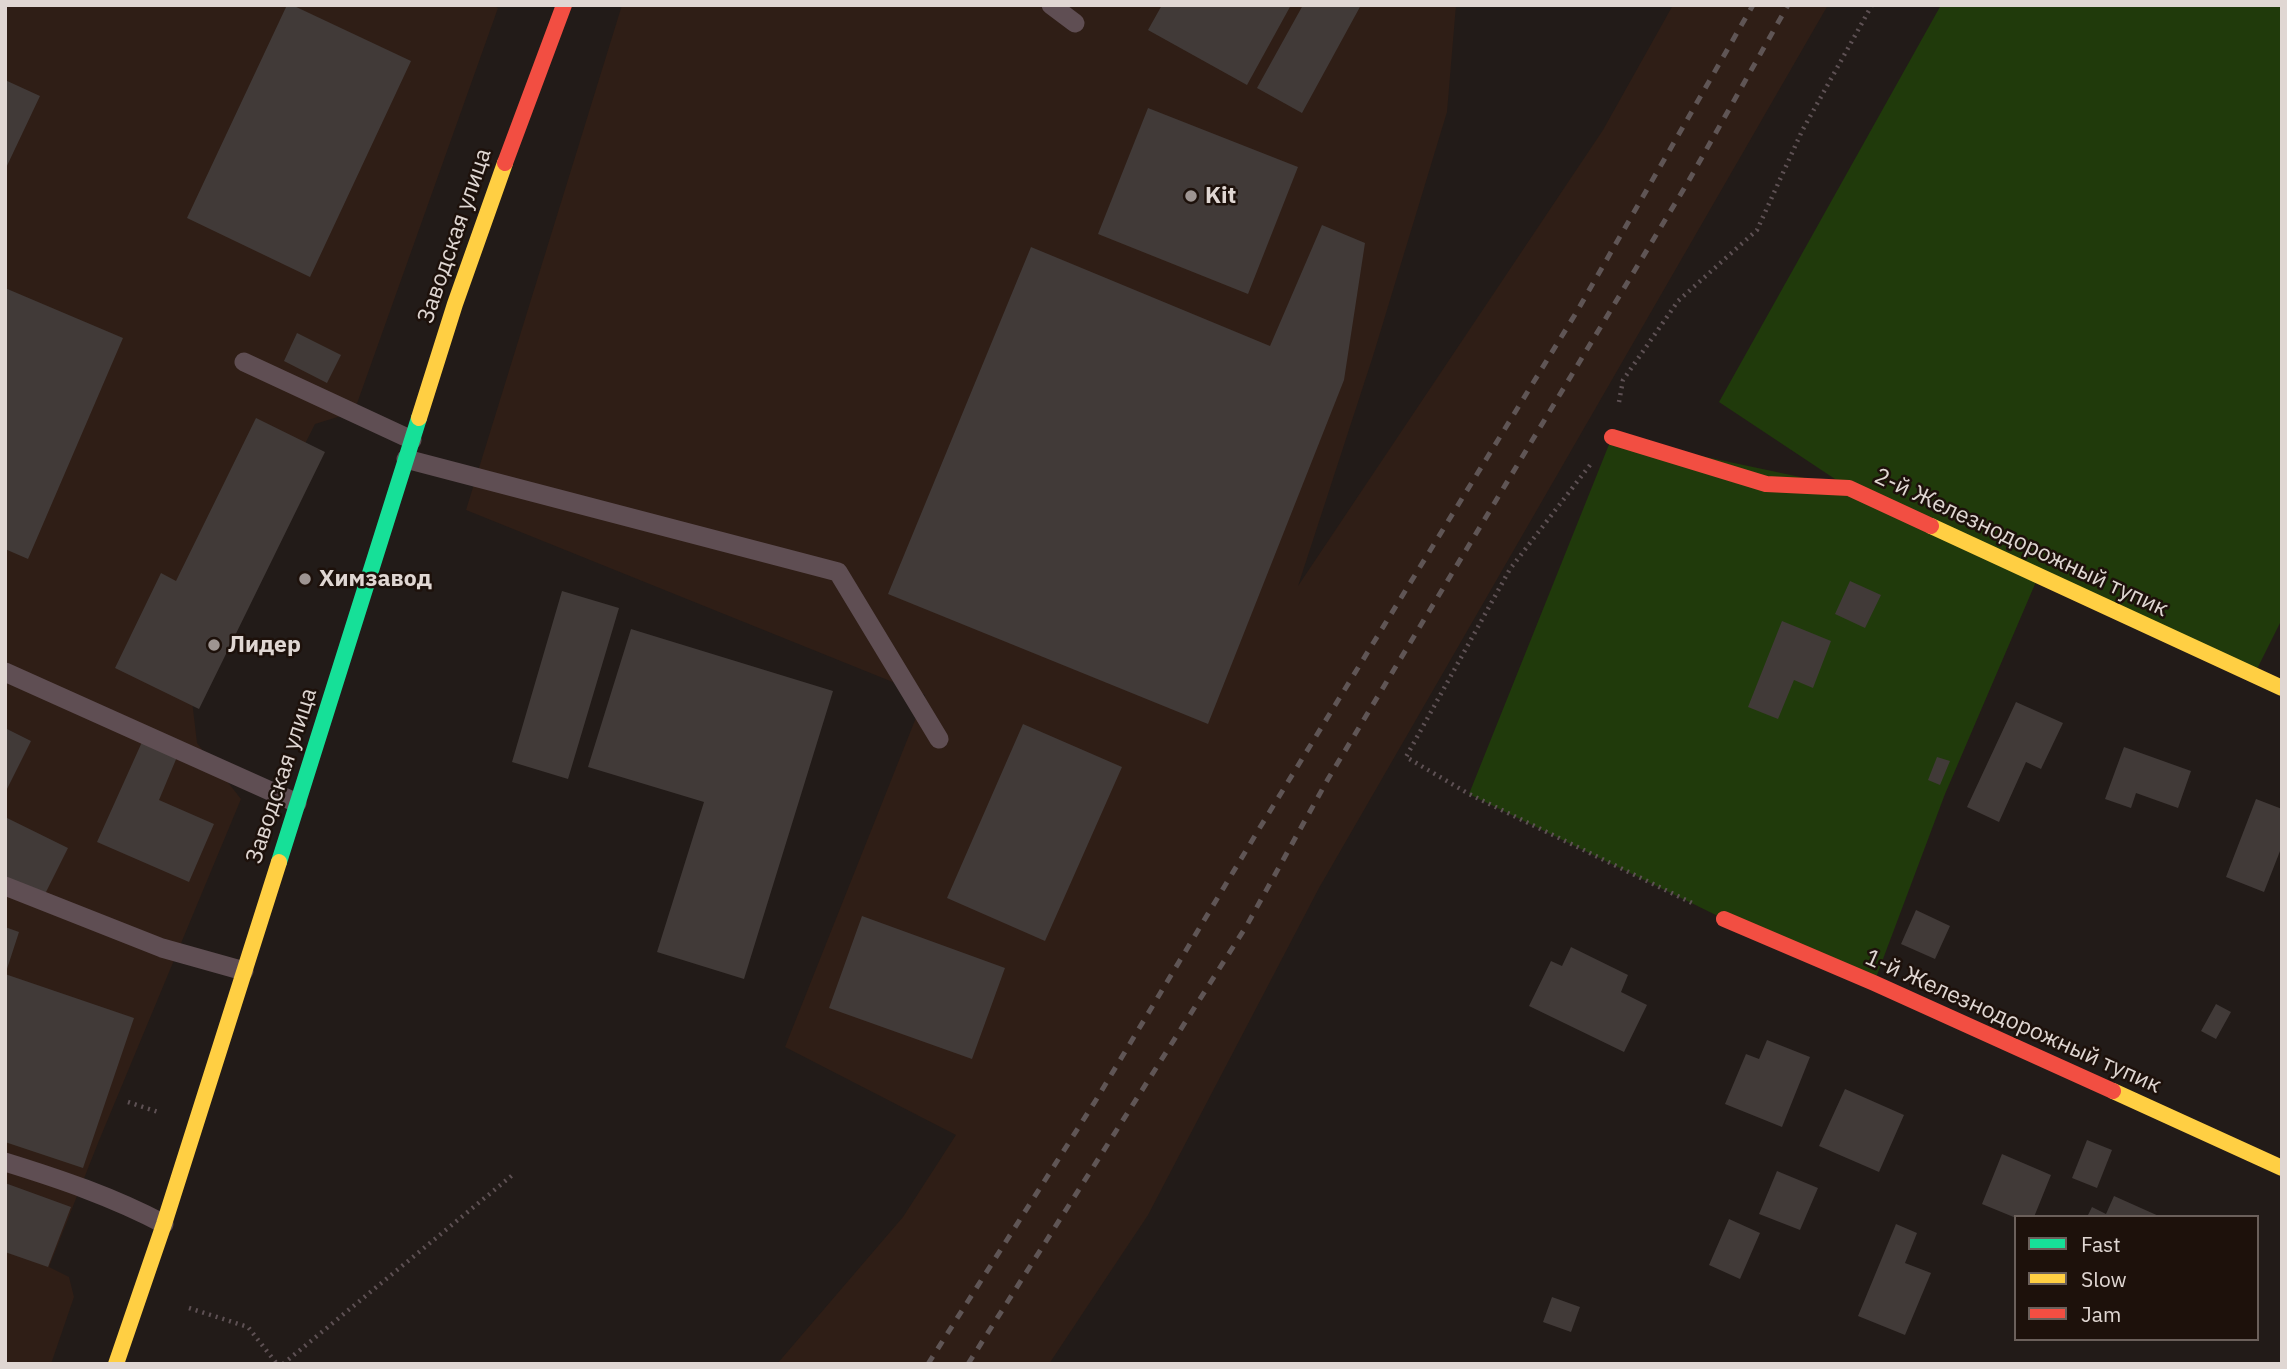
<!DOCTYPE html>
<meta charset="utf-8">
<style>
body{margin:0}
#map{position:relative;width:2287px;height:1369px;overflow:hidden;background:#221b18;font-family:"IBM Plex Sans",sans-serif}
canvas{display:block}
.frame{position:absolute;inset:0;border:7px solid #e0d7d3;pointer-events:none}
.legend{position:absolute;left:2014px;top:1215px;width:245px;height:126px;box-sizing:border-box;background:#1d110b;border:2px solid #6b605b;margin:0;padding:9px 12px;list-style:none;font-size:21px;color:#e0d7d3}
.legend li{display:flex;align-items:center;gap:14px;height:35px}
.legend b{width:35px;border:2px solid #6b605b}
</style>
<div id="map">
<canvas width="2287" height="1369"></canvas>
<div class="frame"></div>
<ul class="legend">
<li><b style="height:9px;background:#16e098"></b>Fast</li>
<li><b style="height:9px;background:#ffcf43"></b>Slow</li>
<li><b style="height:9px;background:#f24e42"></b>Jam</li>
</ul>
</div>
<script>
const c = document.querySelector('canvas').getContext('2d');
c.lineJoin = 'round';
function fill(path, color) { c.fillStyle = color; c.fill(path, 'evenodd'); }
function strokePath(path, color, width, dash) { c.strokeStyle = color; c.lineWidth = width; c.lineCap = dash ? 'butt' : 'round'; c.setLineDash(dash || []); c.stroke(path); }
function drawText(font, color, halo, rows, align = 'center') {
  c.font = font + ' "IBM Plex Sans",sans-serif'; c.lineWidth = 5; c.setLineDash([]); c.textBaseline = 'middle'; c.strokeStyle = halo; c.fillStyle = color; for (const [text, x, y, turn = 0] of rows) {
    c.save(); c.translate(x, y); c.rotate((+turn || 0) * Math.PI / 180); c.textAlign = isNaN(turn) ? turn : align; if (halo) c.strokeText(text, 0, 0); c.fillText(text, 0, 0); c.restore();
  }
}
fill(new Path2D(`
 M5 5H492L498 8 354 412 315 424 189 675 197 743 241 799 98 1143 49 1267 69 1277 74 1297 51 1364H5Z
 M622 5H1456L1447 112 1373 356 1298 586 1603 130 1673 5H1828L1319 888 1148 1215 1049 1364H777L903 1217 956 1135 785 1047 925 695 466 510Z`), '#2f1e16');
fill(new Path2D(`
 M1941 5H2282V619L2254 675 2038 577 1945 794 1874 983 1724 919 1469 794 1612 437 1847 487 1719 402Z`), '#203a0b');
fill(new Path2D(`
 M287 5H292L411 61 310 277 187 218Z
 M1162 5H1291L1247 85 1148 30Z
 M1303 5H1361L1302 113 1257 88Z
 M5 80 40 96 5 170Z
 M1148 108 1298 167 1248 294 1098 234Z
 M1322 225 1365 243 1344 380 1208 724 888 594 1031 247 1270 346Z
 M5 288 123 338 28 559 5 549Z
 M297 333 341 355 327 383 284 361Z
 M256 418 325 452 199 709 115 668 161 573 176 581Z
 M1850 581 1881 595 1865 628 1835 614Z
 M562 591 619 608 568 779 512 762Z
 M1782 621 1831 641 1813 688 1794 680 1778 719 1748 707Z
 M631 629 833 691 744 979 657 952 704 802 588 767Z
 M2016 702 2063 723 2041 769 2026 762 1999 822 1967 807Z
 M1023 724 1122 767 1045 941 947 898Z
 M5 728 31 741 5 793Z
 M142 742 177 757 159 800 214 824 189 882 97 842Z
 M2124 747 2191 771 2178 808 2136 793 2131 808 2105 799Z
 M1937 757 1950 761 1940 785 1928 780Z
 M2256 799 2282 809V846L2264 892 2226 877Z
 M5 817 68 848 44 896 5 877Z
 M1916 910 1950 926 1935 959 1901 944Z
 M862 916 1005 968 972 1059 829 1008Z
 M5 927 19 932 6 972H5Z
 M1571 947 1628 975 1621 992 1647 1005 1624 1052 1529 1006 1551 961 1562 966Z
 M5 974 134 1018 83 1168 5 1142Z
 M2216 1004 2231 1012 2216 1039 2201 1031Z
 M1767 1040 1810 1057 1782 1127 1725 1104 1746 1054 1759 1059Z
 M1845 1089 1904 1115 1879 1172 1819 1146Z
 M2087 1140 2112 1150 2097 1188 2072 1178Z
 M2002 1154 2051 1175 2034 1217 2016 1218 1982 1204Z
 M1777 1171 1818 1188 1800 1230 1759 1214Z
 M5 1183 71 1207 48 1267 5 1252Z
 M2114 1196 2161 1217H2087L2092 1207 2106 1214Z
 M1729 1219 1760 1233 1740 1279 1709 1265Z
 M1896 1224 1917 1233 1905 1263 1931 1273 1905 1335 1858 1316Z
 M1552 1297 1580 1307 1571 1332 1543 1322Z`), '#413a38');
strokePath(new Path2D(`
 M1619 402 1623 380 1678 301 1757 230 1802 131 1872 5
 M1590 465 1510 569 1406 757 1469 794 1692 903
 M128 1102 161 1113
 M189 1308 248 1327 277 1364
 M283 1364 515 1173`), '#5e5154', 4.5, [2, 5]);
strokePath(new Path2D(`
 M1051 5 1075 23
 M244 362 412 440
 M406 459 838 572 939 739
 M5 672 297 803
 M5 886 162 948 244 971
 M5 1162C60 1179 113 1197 164 1224`), '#5f4e53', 19);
strokePath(new Path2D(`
 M279 862 419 418`), '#16e098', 16);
strokePath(new Path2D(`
 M419 418 455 304 505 163
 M1931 526 2282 688
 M2113 1091 2282 1168
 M116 1364 164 1224 279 862`), '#ffcf43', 16);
strokePath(new Path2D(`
 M505 163 564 5
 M1612 437 1766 484 1849 488 1931 526
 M1724 919 1874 983 2113 1091`), '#f24e42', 16);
strokePath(new Path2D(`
 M928 1364 1096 1100 1259 829 1576 313 1753 5
 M968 1364 1247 925 1328 779 1688 182 1788 5`), '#5f5555', 5, [9, 9]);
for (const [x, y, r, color] of [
 [1191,196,7,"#9e9592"],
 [305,579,7,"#9e9592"],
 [214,645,7,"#9e9592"]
]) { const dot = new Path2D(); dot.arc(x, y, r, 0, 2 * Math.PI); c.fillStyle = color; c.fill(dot); strokePath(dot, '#1d110b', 2.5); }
drawText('bold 23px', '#e0d7d3', '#1d110b', [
 ["Kit",1205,196],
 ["Химзавод",319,579],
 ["Лидер",228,645]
], 'left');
drawText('23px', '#e0d7d3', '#1d110b', [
 ["Заводская улица",455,236,-71],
 ["2-й Железнодорожный тупик",2021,543,25],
 ["Заводская улица",282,776,-72],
 ["1-й Железнодорожный тупик",2013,1022,24]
]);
</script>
